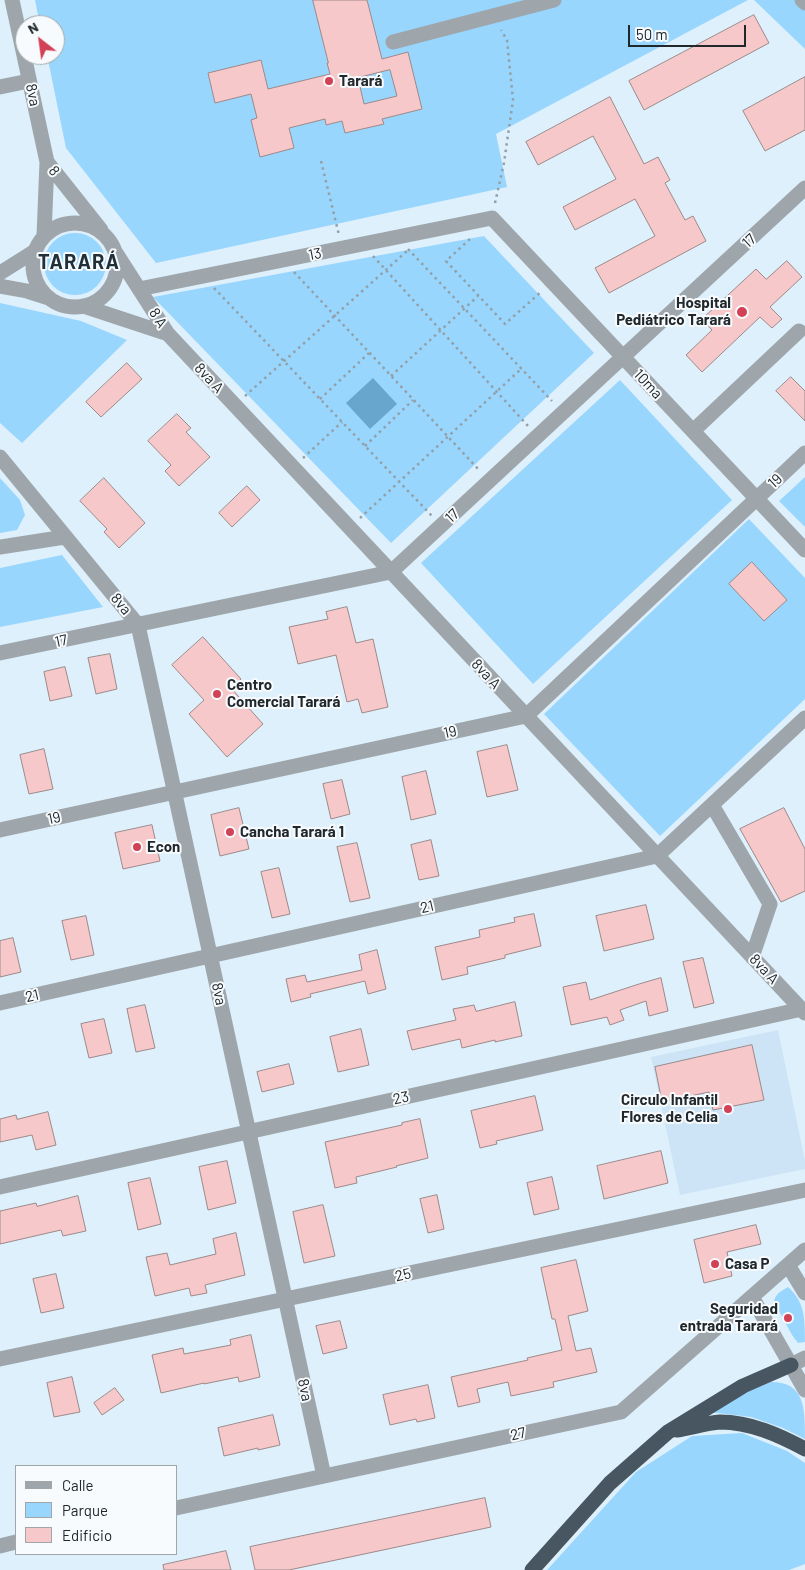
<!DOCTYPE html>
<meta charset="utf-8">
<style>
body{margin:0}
#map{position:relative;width:805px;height:1570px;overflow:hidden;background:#def0fc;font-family:Barlow,sans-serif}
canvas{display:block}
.legend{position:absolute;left:15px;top:1465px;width:162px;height:90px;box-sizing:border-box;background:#f7fbfd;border:1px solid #a1a7a9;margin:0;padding:6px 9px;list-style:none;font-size:15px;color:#21282c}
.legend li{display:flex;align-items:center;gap:10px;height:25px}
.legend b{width:25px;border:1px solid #a1a7a9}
.north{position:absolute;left:15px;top:15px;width:50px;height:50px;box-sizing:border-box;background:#f7fbfd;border:1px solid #a1a7a9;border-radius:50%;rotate:330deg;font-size:14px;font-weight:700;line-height:20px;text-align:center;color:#21282c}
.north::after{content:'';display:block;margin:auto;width:18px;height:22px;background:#d24156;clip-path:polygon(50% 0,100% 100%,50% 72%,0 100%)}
.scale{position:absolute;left:628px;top:25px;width:118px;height:22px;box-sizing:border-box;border:2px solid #21282c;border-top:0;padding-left:6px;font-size:15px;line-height:18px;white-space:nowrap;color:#21282c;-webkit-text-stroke:4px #f7fbfd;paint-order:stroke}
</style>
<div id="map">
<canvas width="805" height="1570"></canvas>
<ul class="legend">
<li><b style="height:6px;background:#9ea6ab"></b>Calle</li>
<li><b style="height:14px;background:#99d6fe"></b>Parque</li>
<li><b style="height:14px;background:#f6c8c9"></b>Edificio</li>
</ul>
<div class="north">N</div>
<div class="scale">50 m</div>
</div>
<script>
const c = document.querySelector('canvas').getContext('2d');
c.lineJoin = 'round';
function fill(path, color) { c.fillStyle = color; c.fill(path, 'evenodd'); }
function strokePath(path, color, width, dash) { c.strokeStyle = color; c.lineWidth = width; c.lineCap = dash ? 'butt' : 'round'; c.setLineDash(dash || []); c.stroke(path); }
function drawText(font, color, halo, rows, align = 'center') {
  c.font = font + ' Barlow,sans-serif'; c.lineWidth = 4; c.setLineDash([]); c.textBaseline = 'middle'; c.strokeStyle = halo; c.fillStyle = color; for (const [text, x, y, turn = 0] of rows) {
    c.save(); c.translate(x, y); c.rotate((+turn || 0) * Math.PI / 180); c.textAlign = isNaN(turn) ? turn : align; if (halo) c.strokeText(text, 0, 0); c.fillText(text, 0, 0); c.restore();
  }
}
fill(new Path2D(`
 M778 1030 805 1161V1169L680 1195 651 1057Z`), '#cce4f5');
fill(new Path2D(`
 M35 0H748L496 134 507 187 156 263 66 148 47 55H55V25H40Z
 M754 0H805V49Z
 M44 264a31 31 0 1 1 62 0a31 31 0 1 1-62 0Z
 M484 236 594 353 391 543 153 297Z
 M0 303 81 321 127 340 22 443 0 423Z
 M620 380 732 500 533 684 421 563Z
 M805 477V527L779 501Z
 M0 478 20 500 25 515 17 530 0 533Z
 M749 519 805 578V699L660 836 544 714Z
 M62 555 103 607 0 627V568Z
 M788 1287C805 1302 805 1319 805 1342L798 1343 792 1335 774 1302C775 1294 781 1291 788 1287Z
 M771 1382C805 1382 805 1408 805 1439L783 1428 751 1417 709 1412 748 1391Z
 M742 1433 787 1451 805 1463V1564L789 1570H547L636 1472 692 1436Z`), '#99d6fe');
fill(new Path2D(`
 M373 378 397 404 370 429 346 403Z`), '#69a6ce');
const building = new Path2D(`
 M313 0H367L382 59 408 52 422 109 382 119 384 124 345 133 342 121 326 125 325 119 289 128 294 148 260 157 251 120 257 118 251 94 215 103 208 73 261 60 268 89 330 74 327 63H328ZM390 70 397 96 364 104 358 78Z
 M754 15 769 43 644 110 629 81Z
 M805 77V130L765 151 743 111Z
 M610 97 644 164 658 157 670 180 665 183 685 220 693 216 706 241 609 293 595 268 655 236 635 199 575 230 563 207 616 179 593 136 538 165 526 142Z
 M787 261 802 277 770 307 782 319 772 328 760 317 702 372 686 355 712 330 702 319 756 269 766 279Z
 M127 363 142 379 101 417 86 402Z
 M791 377 805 391V421L776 391Z
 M177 414 191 428 186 432 210 457 179 486 165 471 171 465 148 441Z
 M104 478 145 523 119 548 104 532 107 529 80 501Z
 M247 486 260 500 232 527 219 513Z
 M752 562 787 600 764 621 729 584Z
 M347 607 356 643 373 639 388 707 362 713 358 699 347 702 336 655 298 664 289 627 328 619 326 612Z
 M203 637 241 679 231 688 263 724 227 757 189 714 204 700 172 665Z
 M110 654 117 689 96 694 88 658Z
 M65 667 72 696 50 701 44 672Z
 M507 745 518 790 487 797 477 752Z
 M44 749 53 789 29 794 20 755Z
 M426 771 436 814 411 820 402 777Z
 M342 780 350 814 331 819 323 784Z
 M239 808 249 849 220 856 211 815Z
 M784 808 805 849V891L781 902 740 829Z
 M152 825 160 861 123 869 115 833Z
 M431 840 439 876 419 880 411 845Z
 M357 843 370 898 350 902 337 847Z
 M279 868 290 914 272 918 261 872Z
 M646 905 654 939 604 951 596 916Z
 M534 914 541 946 505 955V958L467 967 468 974 442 980 435 947 480 937 479 930 515 922 514 918Z
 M86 916 94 955 71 960 62 921Z
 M13 938 21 972 0 977V941Z
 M377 950 386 989 368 994 365 981 310 994 311 997 291 1002 286 979 305 975 307 982 362 970 359 955Z
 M703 958 714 1003 694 1008 683 962Z
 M661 978 668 1011 649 1016 646 1001 620 1010 624 1020 610 1025 607 1017 571 1025 563 987 586 982 590 1000 639 984Z
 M515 1002 522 1036 495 1042V1040L462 1048 460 1039 412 1050 407 1031 456 1020 453 1009 474 1005 476 1011Z
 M145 1005 155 1048 136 1052 127 1009Z
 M104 1019 112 1053 89 1058 81 1024Z
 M361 1029 369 1065 338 1072 330 1037Z
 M752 1045 764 1100 713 1110 709 1092 662 1102 655 1067Z
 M289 1064 294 1084 262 1092 257 1072Z
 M535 1096 543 1130 496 1141 497 1144 480 1148 471 1111Z
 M48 1112 56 1145 36 1150 32 1135 0 1142V1119L16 1115 17 1119Z
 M420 1119 428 1158 396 1166 397 1167 356 1177 357 1183 335 1188 325 1142 402 1125V1123Z
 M661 1151 668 1183 604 1199 597 1166Z
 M227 1161 236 1203 208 1210 199 1167Z
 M552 1177 559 1209 534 1215 527 1183Z
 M150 1178 161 1224 138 1230 128 1183Z
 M437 1195 444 1229 428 1233 420 1199Z
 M78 1196 86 1231 63 1236 61 1230 0 1244V1211L36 1203 37 1206Z
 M323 1205 335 1256 304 1263 293 1212Z
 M756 1225 761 1244 727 1252 732 1276 704 1283 694 1240Z
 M236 1233 245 1275 205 1285 207 1293 191 1296 189 1288 155 1296 146 1257 167 1253 170 1265 216 1254 213 1239Z
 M576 1260 588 1311 568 1316 576 1351 591 1348 597 1372 553 1382 554 1387 511 1396 508 1382 477 1389 480 1402 458 1407 451 1377 528 1360 527 1358 562 1350 555 1319H552L541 1268Z
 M56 1274 64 1308 41 1313 33 1279Z
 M340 1321 347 1348 323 1354 316 1326Z
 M251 1335 260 1377 239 1382 238 1377 204 1384V1383L161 1393 152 1355 183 1348 184 1354 231 1345 230 1340Z
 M72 1377 80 1412 54 1417 47 1383Z
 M428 1385 435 1418 417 1422 416 1419 390 1425 383 1395Z
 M115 1388 124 1400 102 1415 94 1403Z
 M273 1415 280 1445 258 1450V1448L224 1456 218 1428Z
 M485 1498 491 1527 289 1570H255L250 1547Z
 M226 1551 231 1570H164L163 1565Z`);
fill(building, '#f6c8c9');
strokePath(building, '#9d8989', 1);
strokePath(new Path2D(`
 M321 161 339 235
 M495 203 504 163 513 100 507 40 501 30
 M470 239 446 261 505 324 542 291
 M408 249 552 401
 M373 256 528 426
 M294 272 480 471
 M214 288 432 516
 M391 376 478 296
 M245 396 407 251
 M320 399 369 353
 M365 446 413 400
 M303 458 342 422
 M360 518 521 369`), '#92a0a8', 2.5, [2.5, 4]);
strokePath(new Path2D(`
 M12 0 47 162
 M802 0 805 3
 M393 42 554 0
 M0 87 29 81
 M33 265a42 42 0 1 1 84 0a42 42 0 1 1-84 0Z
 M44 236 47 162 101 230
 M0 273 35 251
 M0 286 27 291 49 298
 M139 289 492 218 805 550
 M83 306 168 334 116 253
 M168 334 805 1013
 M693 431 799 331
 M0 457 138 625 324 1476
 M0 547 65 537
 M0 653 391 572 805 188
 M712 805 770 904 752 957
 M0 830 526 716 805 453
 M0 1003 657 856 805 718
 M0 1187 802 1009
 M788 1265 805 1293
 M752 1297 805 1390
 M0 1359 805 1190
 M791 1365 805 1358
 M176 1508 621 1412 805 1250
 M0 1546 16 1542`), '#9ea6ab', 15);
strokePath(new Path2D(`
 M677 1430C691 1428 706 1423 720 1422 750 1422 779 1435 805 1449
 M532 1570 610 1483 668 1432 743 1386 791 1365`), '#475660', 15);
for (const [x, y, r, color] of [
 [329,81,5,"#d24156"],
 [742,312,6,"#d24156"],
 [217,694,5,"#d24156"],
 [230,832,5,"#d24156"],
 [137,847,5,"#d24156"],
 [728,1109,5,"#d24156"],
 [715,1264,5,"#d24156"],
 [788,1318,5,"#d24156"]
]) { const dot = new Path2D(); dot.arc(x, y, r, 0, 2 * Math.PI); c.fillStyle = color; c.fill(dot); strokePath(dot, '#f7fbfd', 2); }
drawText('bold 15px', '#21282c', '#f7fbfd', [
 ["Tarará",339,81],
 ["Hospital",731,303,"right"],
 ["Pediátrico Tarará",731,320,"right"],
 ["Centro",227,685],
 ["Comercial Tarará",227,702],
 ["Cancha Tarará 1",240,832],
 ["Econ",147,847],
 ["Circulo Infantil",718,1100,"right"],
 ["Flores de Celia",718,1117,"right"],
 ["Casa P",725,1264],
 ["Seguridad",778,1309,"right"],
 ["entrada Tarará",778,1326,"right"]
], 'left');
drawText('15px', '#21282c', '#f7fbfd', [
 ["8va",33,95,78],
 ["8",54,171,51],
 ["17",749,241,-43],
 ["13",315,254,-11],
 ["8 A",158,318,57],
 ["8va A",209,378,47],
 ["10ma",648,384,47],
 ["19",775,481,-43],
 ["17",452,516,-43],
 ["8va",121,604,50],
 ["17",61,641,-12],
 ["8va A",486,674,47],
 ["19",450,732,-12],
 ["19",54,818,-12],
 ["21",427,907,-13],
 ["8va A",764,969,47],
 ["8va",219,994,78],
 ["21",32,996,-13],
 ["23",401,1098,-12],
 ["25",403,1275,-12],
 ["8va",305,1390,78],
 ["27",518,1434,-12]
]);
c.letterSpacing = '1px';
drawText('bold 20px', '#212f39', '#f7fbfd', [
 ["TARARÁ",79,262]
]);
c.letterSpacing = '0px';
</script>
